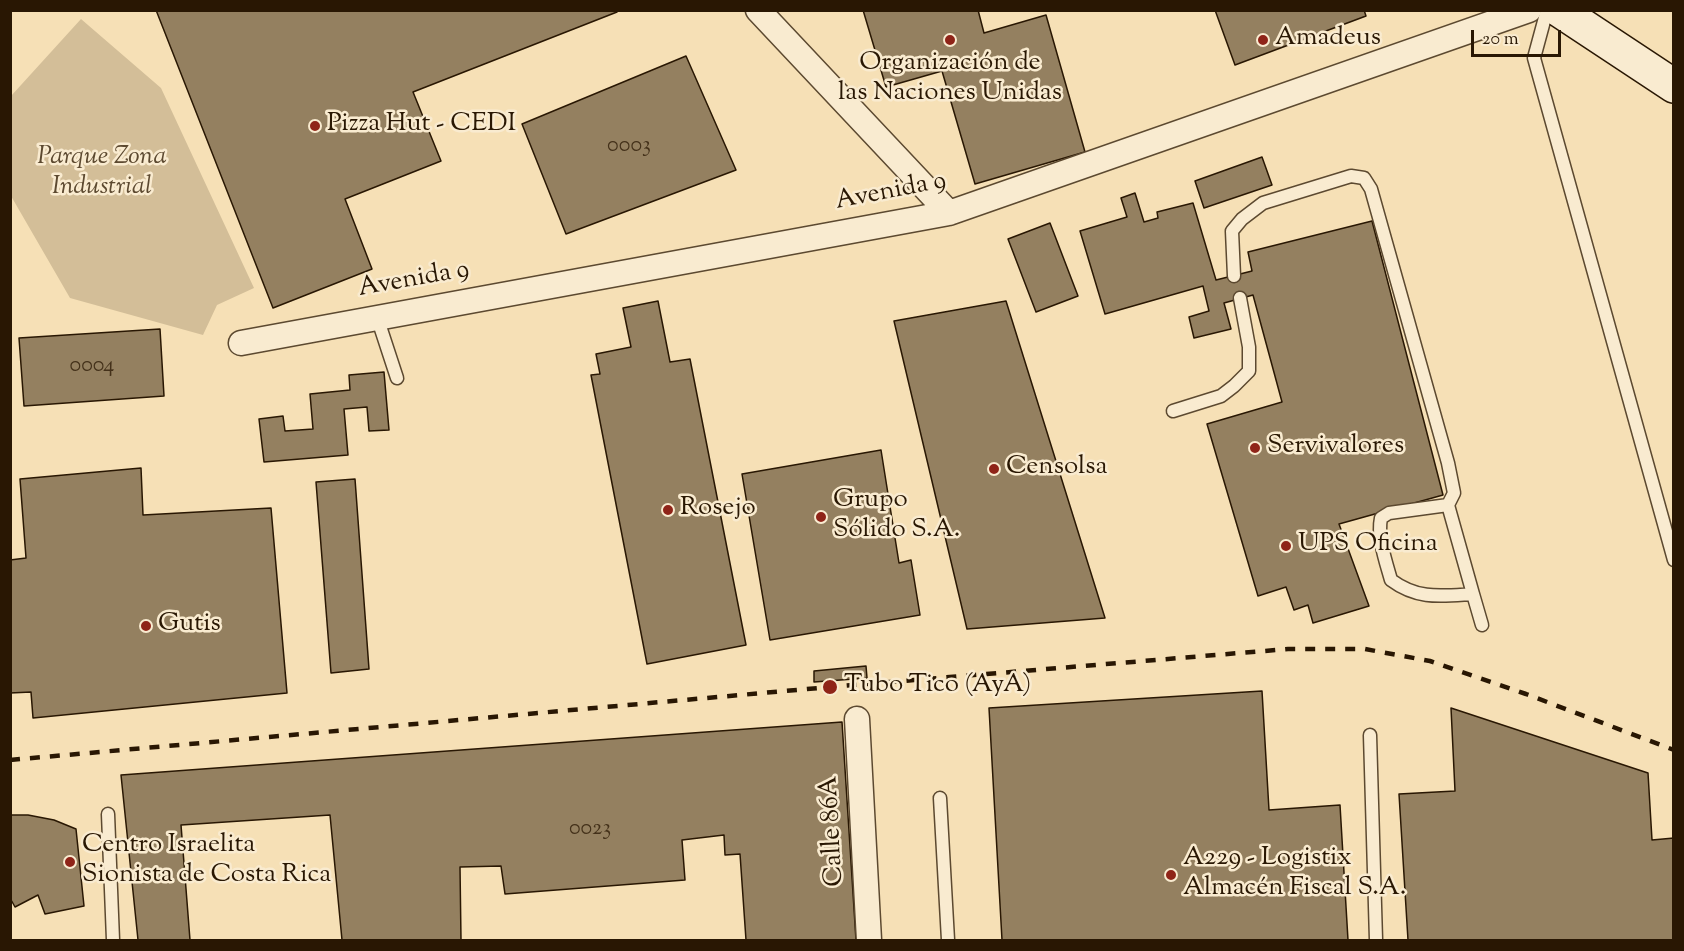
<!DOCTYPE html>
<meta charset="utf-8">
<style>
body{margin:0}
#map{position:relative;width:1684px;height:951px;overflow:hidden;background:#f6e0b6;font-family:"Sorts Mill Goudy",serif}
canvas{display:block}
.frame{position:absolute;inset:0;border:12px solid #291703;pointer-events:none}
.scale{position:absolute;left:1471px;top:30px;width:90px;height:27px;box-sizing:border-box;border:3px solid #291703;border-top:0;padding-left:8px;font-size:18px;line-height:21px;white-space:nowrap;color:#291703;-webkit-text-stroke:4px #f9ebd0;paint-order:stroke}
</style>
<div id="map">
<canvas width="1684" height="951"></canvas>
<div class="frame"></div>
<div class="scale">20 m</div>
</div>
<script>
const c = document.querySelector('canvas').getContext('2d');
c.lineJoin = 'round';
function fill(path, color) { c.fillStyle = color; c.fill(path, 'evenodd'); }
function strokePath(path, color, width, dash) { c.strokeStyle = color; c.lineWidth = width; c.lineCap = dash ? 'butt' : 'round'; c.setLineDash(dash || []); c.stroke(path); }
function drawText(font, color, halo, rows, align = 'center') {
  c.font = font + ' "Sorts Mill Goudy",serif'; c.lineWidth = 5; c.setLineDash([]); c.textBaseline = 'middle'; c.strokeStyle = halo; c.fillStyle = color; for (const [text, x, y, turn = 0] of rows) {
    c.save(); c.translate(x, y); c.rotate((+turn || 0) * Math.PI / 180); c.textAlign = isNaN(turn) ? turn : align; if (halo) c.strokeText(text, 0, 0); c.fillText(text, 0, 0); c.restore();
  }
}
fill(new Path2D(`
 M81 19 161 88 254 288 217 305 203 335 70 298 11 196V96Z`), '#d3be98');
const building = new Path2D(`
 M156 10H616L617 12 413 92 441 161 345 199 372 269 273 308Z
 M863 10H978L984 33 1046 15 1085 152 975 184 942 71 886 87Z
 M1215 10H1364L1366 16 1235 65Z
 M686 56 736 170 566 234 522 124Z
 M1262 157 1272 185 1204 208 1195 181Z
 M1135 193 1144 222 1158 218 1157 212 1193 203 1216 280 1252 271 1248 252 1372 221 1443 495 1339 524 1369 606 1313 623 1308 605 1294 610 1286 587 1258 596 1207 424 1282 402 1253 295 1224 303 1231 329 1194 338 1189 317 1209 311 1203 286 1105 314 1080 231 1127 217 1121 198Z
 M1050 223 1078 296 1036 312 1008 239Z
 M658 301 670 362 690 359 746 645 647 664 591 375 600 374 596 354 631 347 623 308Z
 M1006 301 1105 618 967 629 894 321Z
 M160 329 164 396 24 406 19 338Z
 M384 372 389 430 369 431 367 407 344 409 348 455 264 462 259 419 283 416 285 431 313 429 310 394 350 390 349 375Z
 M881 450 899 563 911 560 920 615 770 640 742 474Z
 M141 468 143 515 271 508 287 693 33 718 31 692 10 693V560L26 558 20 479Z
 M355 479 369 669 331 673 316 482Z
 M866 666 867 678 814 682V671Z
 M1262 691 1269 810 1340 805 1348 940H1002L989 708Z
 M1451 708 1648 773 1652 840 1674 838V940H1408L1399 794 1455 791Z
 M842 722 856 940H746L740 854 725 855 724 835 682 840 685 880 505 894 501 866 460 867 461 940H342L330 815 181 825 190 940H138L121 775Z
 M10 815H28L54 820 76 829 84 906 45 914 38 895 15 907 10 898Z`);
fill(building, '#948060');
strokePath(building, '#291703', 1.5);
const lane = new Path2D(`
 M1547 10 1534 58 1674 560
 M1234 276 1232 231 1242 219 1263 203 1351 176 1364 178 1371 189 1448 463 1454 493 1448 505 1473 594C1441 596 1418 600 1391 580 1386 562 1377 537 1381 518L1389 513 1448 505
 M377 317 397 378
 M1173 411 1221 396 1234 386 1249 371V347L1240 298
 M1473 594 1482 625
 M1370 735 1376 940
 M940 798 948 940
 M108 814 113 940`);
const street = new Path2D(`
 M758 10 949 213
 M241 343 949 213 1529 10
 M857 719 869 940`);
const secondary = new Path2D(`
 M1559 10 1674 86`);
strokePath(lane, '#5c4930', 15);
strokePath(street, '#5c4930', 27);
strokePath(secondary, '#291703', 36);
strokePath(lane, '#f9ebd0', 12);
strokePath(street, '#f9ebd0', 24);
strokePath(secondary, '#f9ebd0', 33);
strokePath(new Path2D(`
 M10 760 830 687 1288 649H1365L1430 661 1526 694 1674 750`), '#291703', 4.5, [10, 10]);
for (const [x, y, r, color] of [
 [950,40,6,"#8f2418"],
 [1263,40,6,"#8f2418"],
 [315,126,6,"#8f2418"],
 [1255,448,6,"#8f2418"],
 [994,469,6,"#8f2418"],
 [668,510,6,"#8f2418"],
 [821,517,6,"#8f2418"],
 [1286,546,6,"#8f2418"],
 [146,626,6,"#8f2418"],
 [830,687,8,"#8f2418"],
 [70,862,6,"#8f2418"],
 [1171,875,6,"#8f2418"]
]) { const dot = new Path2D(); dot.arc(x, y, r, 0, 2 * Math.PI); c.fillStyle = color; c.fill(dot); strokePath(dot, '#f9ebd0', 2); }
drawText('22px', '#44311a', null, [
 ["0003",629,147],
 ["0004",92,367],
 ["0023",590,830]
]);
drawText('26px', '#291703', '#f9ebd0', [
 ["Amadeus",1275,40],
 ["Organización de",950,65,"center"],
 ["las Naciones Unidas",950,95,"center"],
 ["Pizza Hut - CEDI",327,126],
 ["Servivalores",1267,448],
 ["Censolsa",1006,469],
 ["Grupo",833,502],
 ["Sólido S.A.",833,532],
 ["Rosejo",680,510],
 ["UPS Oficina",1298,546],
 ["Gutis",158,626],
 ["Tubo Tico (AyA)",844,687],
 ["Centro Israelita",82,847],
 ["Sionista de Costa Rica",82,877],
 ["A229 - Logistix",1183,860],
 ["Almacén Fiscal S.A.",1183,890]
], 'left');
drawText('italic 26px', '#5c4930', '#f9ebd0', [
 ["Parque Zona",102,159],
 ["Industrial",102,189]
]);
drawText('26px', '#291703', '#f9ebd0', [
 ["Avenida 9",891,193,-11],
 ["Avenida 9",414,281,-10],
 ["Calle 86A",834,831,-93]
]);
</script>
